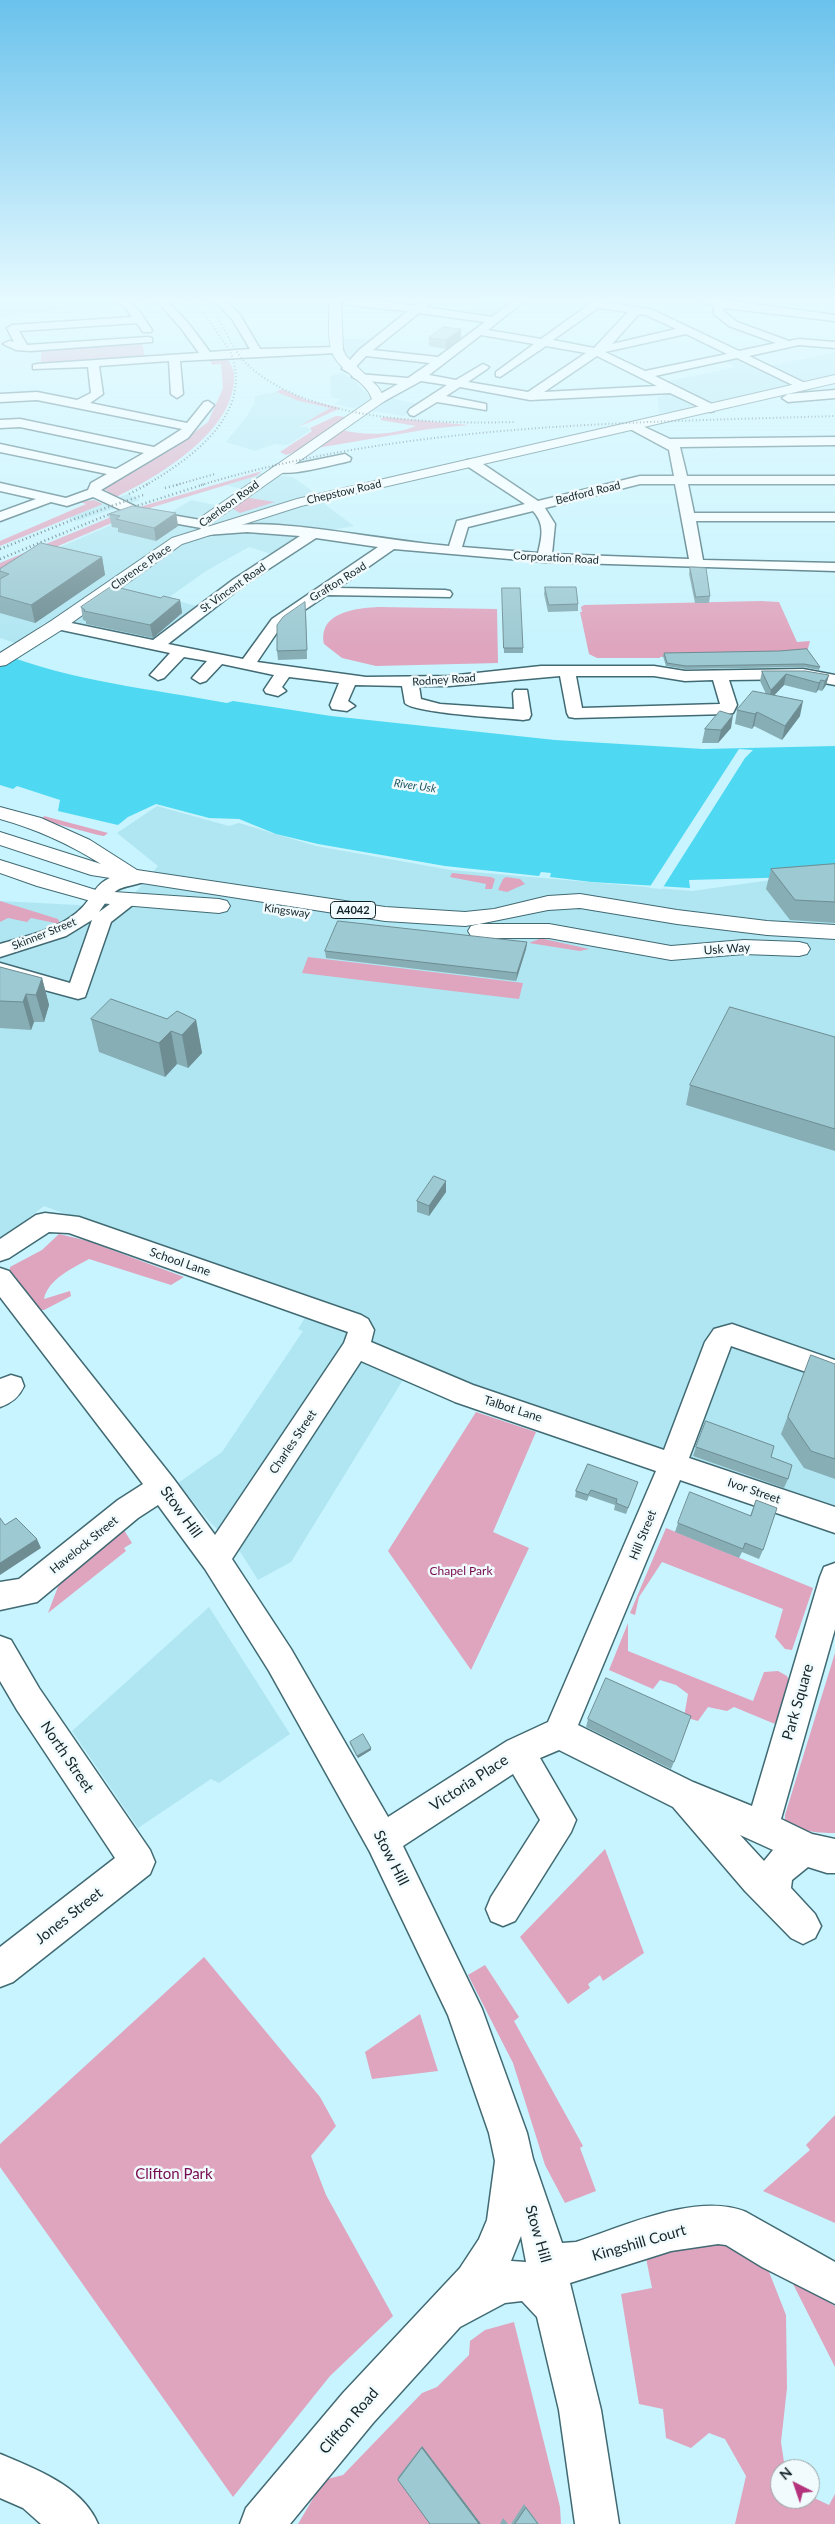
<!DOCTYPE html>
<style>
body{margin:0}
#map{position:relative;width:835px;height:2524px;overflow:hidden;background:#c7f4fe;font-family:Lato,sans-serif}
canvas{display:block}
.north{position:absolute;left:770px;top:2459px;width:50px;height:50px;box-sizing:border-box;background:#f1fafc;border:1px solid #99a5a8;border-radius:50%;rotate:319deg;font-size:14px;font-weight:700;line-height:20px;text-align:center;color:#142529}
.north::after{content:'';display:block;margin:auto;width:18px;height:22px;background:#b5337c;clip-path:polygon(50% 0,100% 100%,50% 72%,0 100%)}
</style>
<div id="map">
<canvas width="835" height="2524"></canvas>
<div class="north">N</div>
</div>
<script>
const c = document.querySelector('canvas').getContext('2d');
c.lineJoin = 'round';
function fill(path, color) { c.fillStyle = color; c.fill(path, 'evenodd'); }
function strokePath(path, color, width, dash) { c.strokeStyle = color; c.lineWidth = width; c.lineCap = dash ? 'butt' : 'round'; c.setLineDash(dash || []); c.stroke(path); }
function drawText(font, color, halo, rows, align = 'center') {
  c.font = font + ' Lato,sans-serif'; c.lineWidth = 5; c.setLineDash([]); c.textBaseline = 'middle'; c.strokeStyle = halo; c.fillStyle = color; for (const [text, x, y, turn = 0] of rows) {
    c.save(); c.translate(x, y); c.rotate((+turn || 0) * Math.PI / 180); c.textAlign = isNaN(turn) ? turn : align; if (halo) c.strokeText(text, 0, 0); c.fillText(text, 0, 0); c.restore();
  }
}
fill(new Path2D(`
 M0 298H160L0 317Z
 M489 298H523L493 320 463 315Z
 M344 339H377L351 359H347L344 353Z
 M835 352V376L690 410 659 413 657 397 663 396 659 392 660 383 735 367 720 359 738 355 765 367Z
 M342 372 357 383 370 397V401L359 409 334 404 341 399 331 397 330 376Z
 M276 392 300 401 330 408 301 425 299 427H307L311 430 288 445 275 444 255 451 226 442 247 416 254 404 255 396Z
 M391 398 423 405 404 416 372 411Z
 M260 473 293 477 318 495 327 506 354 526 315 533 275 555 249 547 206 571 168 598 203 608 154 647 44 623 18 644 0 638V580L30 560 139 513 163 517 191 500 225 507 247 490 225 485 256 476Z
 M127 494 140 500 77 521 69 518Z
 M157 806 229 826 239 823 316 846 451 870 692 891 771 880 835 878V1507L472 1387 414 1362 291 1562 258 1580 241 1553 208 1520 178 1483 222 1452 299 1337 303 1331 298 1329 313 1305 44 1206 0 1240V901L78 905 118 913 158 866 117 833Z
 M209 1607 290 1734 219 1783 211 1779 138 1828 72 1731Z`), '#b0e6f2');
fill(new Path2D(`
 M142 342 145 358 41 365V349Z
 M226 356C229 361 233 368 234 373 238 430 159 476 116 497L101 487 192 434 208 422 223 388 221 364 212 365 209 358Z
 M282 389 307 400 341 408 298 427 330 408 299 401 276 392Z
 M336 416 347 417 295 452 286 455 280 452 312 431 310 428Z
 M383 417 469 425 429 429 317 448 343 430C365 436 394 435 416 426L380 420Z
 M262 471 256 476 140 511 136 508Z
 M244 497 275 502 240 513 230 507Z
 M94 500 103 504 0 546V541L86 504 81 502Z
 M123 512 128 516 0 571V563Z
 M761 601 779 602 797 642 810 641 807 652 660 657V658H597L589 654 580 612H582L581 607 584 605Z
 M380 607 497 609 498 663 376 666 342 658 324 644C318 612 356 608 380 607Z
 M44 816 108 833 104 836 98 835 42 820Z
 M452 873 491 877 495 879 492 889H485L486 884 450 877Z
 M506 877 520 879 525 884 507 892 498 890 503 879Z
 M0 901 58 919 60 924 31 918 27 922 8 918 0 922Z
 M539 939H544L589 949 580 951 529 943Z
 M308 957 523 983 519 999 302 973Z
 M59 1234 88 1241 184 1277 171 1285 89 1259C73 1268 48 1279 44 1299L70 1291 71 1296 44 1310H38L27 1299V1293L10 1275V1267L42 1250Z
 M476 1412 536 1432 493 1532 529 1548 471 1670 388 1551Z
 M666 1528 813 1588 792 1650 785 1649 775 1637 783 1609 662 1562 639 1597 635 1615 630 1613Z
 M124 1530 132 1543 124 1548 126 1551 48 1613 59 1584Z
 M628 1623V1651L753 1701 764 1672 778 1671 787 1676 789 1681 775 1724 734 1707 727 1711 708 1707 698 1721 684 1717 688 1694 676 1685 660 1680 653 1689 609 1670Z
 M835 1653V1833C820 1833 795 1832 785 1820V1815Z
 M605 1849 644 1953 603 1981 600 1975 588 1984 590 1988 568 2004 520 1937Z
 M204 1957 320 2097 336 2126 311 2156 326 2195 393 2316 330 2376 233 2497 0 2167V2144Z
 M485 1965 519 2017 514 2021 583 2146 580 2148 596 2191 565 2203 545 2165 513 2063 468 1975Z
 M420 2014 438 2071 372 2079 365 2052Z
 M835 2115V2223L763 2191 810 2150 806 2145Z
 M695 2227 764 2259 786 2315 787 2388 781 2442 785 2469H780V2499H810V2496L829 2505 835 2494V2524H735L746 2476 725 2439 709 2433 691 2448 666 2438 663 2409 639 2404 621 2294 652 2288 643 2243Z
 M790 2278 835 2306V2367Z
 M514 2322 560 2507 561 2524H539L524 2505 511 2524H481L422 2446 433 2524H298L324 2480 343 2475 422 2393 437 2387 469 2355 470 2341 485 2330Z`), '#dfa4be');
fill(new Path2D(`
 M0 653C72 681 151 689 227 703L233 701 331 716 555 740 703 749 835 746V876L689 880 690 888 592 882 550 877 551 873 541 872 539 876 445 866 318 844 276 834 239 819 209 818 156 804 128 817 118 825 58 811 60 800 17 786 13 789 0 785Z`), '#4ed8f2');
fill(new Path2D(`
 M739 749 753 750 745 758 662 889 649 888Z`), '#c7f4fe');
const minor = new Path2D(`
 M108 298C134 297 139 311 152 330L151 332H143L137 323 19 331 27 345 148 337 152 338V342L30 351 16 350 3 344 9 341 14 342 7 328 12 325 132 317 124 306Z
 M154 298H165L189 324 210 352 250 349 232 319 212 298H223L240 315 260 349 337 347 343 350 337 353 180 361 183 394 177 398 171 394 169 361 99 366 103 394 90 403 187 423 204 402 208 401 214 405 188 438 101 490 143 510 206 521 208 524 206 527C230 525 254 523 278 525 335 529 391 541 449 546L457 521 525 504 467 466 466 463 467 460H477L538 501 640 476H674L669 450 630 429 628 426 634 422 670 439 835 437V445L680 447 687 476H835V484H688L694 513H835V521H696L703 560 835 563V571L544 562 394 549 338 588 445 590 450 591 452 594 450 597 327 595 282 625 257 662 366 677 449 676 541 666H654L685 671 803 669 835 675V685L803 679 729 680 737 705 733 713 727 714 575 718 569 717 567 713 560 676 449 686H419L421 699 440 704 514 709 513 693 515 690H527L531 715 529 719 523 720C505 718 412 713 405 703L402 686 355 685 348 701 355 706 347 711 332 709 330 705 339 683 289 677 282 687 286 691 278 696 266 693 264 690 274 675 222 664 206 681 200 683 192 678 207 661 184 657 164 678 158 680 150 675 170 653 52 628 49 625 57 620 153 640 234 579 300 536 247 532 206 535 201 534 199 531 201 528 134 516 93 497 67 506 51 502 0 521V512L36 499 0 491V483L66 498 88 490 91 483 107 474 0 452V444L116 469 144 453 20 427 0 428V420L20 419 154 447 182 429 37 400 0 402V394L37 392 77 400 91 393 88 367 33 369V365L37 364 199 353 181 328ZM640 484H675L689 559 552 554 555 524 545 508ZM533 511C545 524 542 537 538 553L462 547 468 527ZM316 538 378 547 272 619 243 659 168 644 244 585ZM576 676H654L685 681 713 680 720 704 582 708Z
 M517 298H528L488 330 541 339 598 298H609L605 302 653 310 739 351 776 343 729 326 714 314V306L694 298H709L835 315V321L724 308 723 311 737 322 789 341 799 339 835 342V348L799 345 749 356 807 384V388L803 390 737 358 655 376 714 405V411L710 412 670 393 530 400 460 387 446 396 486 404V410L437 402 414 416 410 415 408 412 410 409 447 385 421 381 379 404 373 400 375 397 398 384 358 380 352 377 358 374 408 378 430 363 366 356 352 371 348 372 342 369 359 350 408 311C398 310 347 306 343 303L344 301 374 300 415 306 426 299 431 302 426 307 492 317ZM598 308 628 312 594 348 553 340ZM419 313 485 322 438 357 373 350ZM639 314 646 315 676 329 612 344ZM686 334 727 354 645 371 605 352ZM481 335 534 344 496 372V376L500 377 546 346 586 353 528 392 468 382 487 369 489 367 483 364 456 380 429 375ZM597 356 657 386 544 392Z
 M835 390V398L788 402 782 398 788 394Z
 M345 454 351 458 350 461C335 464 280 480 271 469L277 465H291Z
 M138 872 145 874 148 878 145 882C114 890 118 885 99 912 111 904 121 892 136 896L139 900 111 922 85 997 78 999 0 978V963L70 983 92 920 66 936 0 957V944C23 937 48 932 68 919 103 897 84 877 138 872Z
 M45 1213 79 1217 361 1315 368 1319 374 1330 371 1342 473 1385 664 1450 705 1342 714 1329 732 1324 835 1360V1382L731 1346 689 1458 835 1507V1533L680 1480 578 1725 693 1782 752 1806 820 1577 824 1567 835 1563V1629L781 1819 812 1834 835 1839V1873H827L808 1867 792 1880 791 1888 815 1914 821 1926 815 1938 803 1944 791 1938 745 1891 673 1807 559 1750 540 1758 576 1820 571 1832 515 1921 503 1926 491 1921 486 1909 491 1897 540 1820 513 1774 403 1846 482 2009 527 2133 533 2159 562 2243 576 2242C625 2226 697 2192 746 2212L835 2262V2304L762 2267 726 2245 718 2244 671 2251 570 2283 601 2410 619 2524H575L559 2410 537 2317 522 2301 505 2303 460 2327 373 2423 290 2524H240L246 2508 343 2393 460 2268 479 2239 487 2220 495 2161 489 2133 448 2015 370 1852 269 1671 205 1569 158 1505 138 1518 37 1602 0 1610V1582L19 1579 118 1500 143 1484 0 1297V1268L9 1271 173 1478 215 1535 344 1343 348 1332 69 1233 49 1232 9 1258 0 1261V1239L36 1215ZM361 1361 455 1402 656 1471 548 1722 507 1741 388 1817 291 1649 232 1559ZM740 1835 773 1850 764 1861ZM521 2236 526 2262 511 2261Z
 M11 1375 21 1378 24 1386C19 1397 12 1403 0 1407V1379Z
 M0 1636 11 1640 39 1688 150 1850 155 1862 150 1874 13 1982 0 1987V1947L115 1858 17 1710 0 1681Z
 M0 2454C36 2469 82 2486 98 2524H41L23 2508 0 2498Z`);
const major = new Path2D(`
 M329 298H341L343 350 346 356 378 387 386 400 207 526H197L194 523 197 520 372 399C366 380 339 372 332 352 327 339 330 312 329 298Z
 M835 375V383L301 506 182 544 63 629 6 665 0 666V653L51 621 172 538 297 499Z
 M0 807 41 818 90 840 137 870 385 907 465 912 494 909 548 896 580 894 677 910 767 921 835 925V939L767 935 677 924 580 908 548 910 479 924H549L671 946 744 940 799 942 807 944 810 949 807 954 799 956 744 954 671 960 549 938H479L471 936 468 931 471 926 479 924 465 926 385 921 91 875 0 845V832L101 864C69 844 36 829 0 819Z
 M0 860 99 891 219 899 227 901 230 906 227 911 219 913 98 903 37 886 0 873Z`);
strokePath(minor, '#416a73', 3);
strokePath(major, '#416a73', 2);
fill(minor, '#fff');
fill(major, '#fff');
strokePath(new Path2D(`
 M204 298C223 318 229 349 250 367 312 422 437 424 516 422
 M146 485C190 459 252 416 232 356 230 349 224 343 220 337 211 322 202 309 189 298
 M176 485 215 474
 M201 485C407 423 622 423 835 416`), '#516c72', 2, [1, 2.5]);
strokePath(new Path2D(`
 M165 488 181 484
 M129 494 148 484
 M0 549 77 518 146 494
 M0 559 105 516 205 484`), '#516c72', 2.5, [1, 3]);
fill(new Path2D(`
 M429 338H461L446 349 429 346Z
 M176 513 178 526 156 541 118 532V528L112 527 109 514Z
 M102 557 105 575 35 623 0 613V569Z
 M690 567 710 596 709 603H695L689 574Z
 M545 587 578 604V611L548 612 544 594Z
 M502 588 523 648V653H504Z
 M161 598 180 600 182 613 153 638 86 624V621L83 620 81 607Z
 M306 611 307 659 278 660 277 651Z
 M779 651 820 667 819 670 803 667 685 669 666 666 663 656 664 653Z
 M762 671 829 675 826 685 822 691 818 690 816 693 784 685 774 695 800 716 782 740 754 726 752 729 735 724 737 710 766 694 760 681Z
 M731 728 718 743H702L705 729Z
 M835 864V923L790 920 766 889 771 869Z
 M527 942 526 949 516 981 326 958 325 951Z
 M0 967 42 978 49 1005 44 1022H34L31 1030 0 1028Z
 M91 1019 196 1020 202 1053 188 1068 177 1064 165 1077 99 1052Z
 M835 1037V1151L686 1105 690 1085Z
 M446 1181V1192L429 1216 417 1212V1201Z
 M811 1355 835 1364V1479L804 1468 781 1434Z
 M696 1447 771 1457 788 1479 784 1488 693 1456Z
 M588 1464 636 1488 626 1514 614 1510 615 1505 589 1496 587 1501 575 1497 576 1491Z
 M756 1500 763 1550 759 1559 742 1552 739 1558 675 1532 678 1523 750 1516Z
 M588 1719 674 1762 671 1769 586 1727Z
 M350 1742 371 1748V1750L358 1758 350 1744Z
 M422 2446 481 2524H430L398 2480V2477Z
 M524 2504 539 2524H511Z
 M503 2518 508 2524H500Z`), '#87adb5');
fill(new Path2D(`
 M461 329V338L446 349V340Z
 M176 513 178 526 156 541 154 528Z
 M102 557 105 575 35 623 31 605Z
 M180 600 182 613 153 638 150 625Z
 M786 674 784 685 769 701 771 690Z
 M829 675 826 685 822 691 825 681Z
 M821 680 818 690 816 693 819 683Z
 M803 701 800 716 782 740 785 726Z
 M757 712 754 726 752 729 755 714Z
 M733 715 731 728 718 743 721 730Z
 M527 942 526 949 516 981 517 973Z
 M42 978 49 1005 44 1022 36 995Z
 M26 994 34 1022 31 1030 23 1002Z
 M196 1020 202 1053 188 1068 182 1035Z
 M171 1031 177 1064 165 1077 159 1043Z
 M446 1181V1192L429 1216V1206Z
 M37 1539 41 1548 0 1575V1563Z
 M371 1748V1750L358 1758 357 1756Z
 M422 2446 481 2524H479L422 2448Z`), '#6e8d93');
const building = new Path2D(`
 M443 327 461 329 446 340 429 338Z
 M133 506 176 513 154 528 116 519 120 516 109 514Z
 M41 543 102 557 31 605 0 596V579L9 574 0 571V569Z
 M690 567 706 568 710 596 696 597Z
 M112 586 161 598 163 596 180 600 150 625 84 611 85 610 81 607Z
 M545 587H576L578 604 549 605Z
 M502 588H520L523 648H504Z
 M305 602 307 650 277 651V625L283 617Z
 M807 649 820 667 804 664 686 666 667 663 664 653 779 651Z
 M762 671H805L829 675 825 681 821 680 819 683 786 674 771 690Z
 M753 691 803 701 785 726 757 712 755 714 737 710Z
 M720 711 733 715 721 730 705 729Z
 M835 864V902L795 900 771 869Z
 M338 921 527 942 517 973 325 951Z
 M0 967 42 978 36 995 26 994 23 1002 0 1001Z
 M111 999 167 1019 177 1011 196 1020 182 1035 171 1031 159 1043 91 1019Z
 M730 1007 835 1037V1129L690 1085Z
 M434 1176 446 1181 429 1206 417 1201Z
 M811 1355 835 1364V1459L811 1451 788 1417Z
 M706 1421 774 1446 771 1457 792 1465 788 1479 696 1447Z
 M588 1464 638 1482 628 1508 616 1503 617 1499 591 1490 588 1495 576 1491Z
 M690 1492 751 1516 756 1500 777 1508 763 1550 745 1543 743 1549 678 1523Z
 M0 1518 5 1525 16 1518 37 1539 0 1563Z
 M606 1678 691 1716 674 1762 588 1719Z
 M363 1734 371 1748 357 1756 350 1742Z
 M422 2448 479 2524H430L398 2480Z
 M526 2508 538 2524H515Z`);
fill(building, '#9dc9d2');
strokePath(building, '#6e8d93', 1);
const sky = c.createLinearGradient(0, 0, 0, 651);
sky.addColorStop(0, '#6ac2ec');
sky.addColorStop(0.46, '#e6faff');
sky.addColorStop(1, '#e6faff00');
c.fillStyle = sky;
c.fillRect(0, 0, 835, 651);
drawText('11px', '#142529', '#f1fafc', [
 ["Chepstow Road",344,492,-13],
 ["Bedford Road",588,493,-14],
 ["Caerleon Road",229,504,-36],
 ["Corporation Road",556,558,3],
 ["Clarence Place",141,567,-35],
 ["Grafton Road",338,582,-32],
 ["St Vincent Road",233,588,-35],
 ["Rodney Road",444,680,-4],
 ["Kingsway",287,911,8],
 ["Skinner Street",44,934,-22]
]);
drawText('italic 11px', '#1f5762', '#f1fafc', [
 ["River Usk",415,786,8]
]);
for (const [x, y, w] of [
 [353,910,45]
]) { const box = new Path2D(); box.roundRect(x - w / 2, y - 8.5, w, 17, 4); c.fillStyle = '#f1fafc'; c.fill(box); strokePath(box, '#142529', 1); }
drawText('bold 11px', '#142529', null, [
 ["A4042",353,910]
]);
drawText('12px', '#142529', '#f1fafc', [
 ["Usk Way",727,949,-4],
 ["School Lane",180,1262,19],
 ["Talbot Lane",513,1409,18],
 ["Charles Street",293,1442,-56],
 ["Ivor Street",754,1491,19],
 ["Hill Street",643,1535,-68],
 ["Havelock Street",84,1545,-39]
]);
drawText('12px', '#780a4e', '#f1fafc', [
 ["Chapel Park",461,1571]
]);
drawText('15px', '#142529', '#f1fafc', [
 ["Stow Hill",181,1512,54],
 ["Park Square",798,1702,-74],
 ["North Street",67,1757,56],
 ["Victoria Place",469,1783,-33],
 ["Stow Hill",391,1858,63],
 ["Jones Street",69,1916,-38],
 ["Stow Hill",538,2234,74],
 ["Kingshill Court",639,2243,-16],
 ["Clifton Road",349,2421,-49]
]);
drawText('15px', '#780a4e', '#f1fafc', [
 ["Clifton Park",174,2174]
]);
</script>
